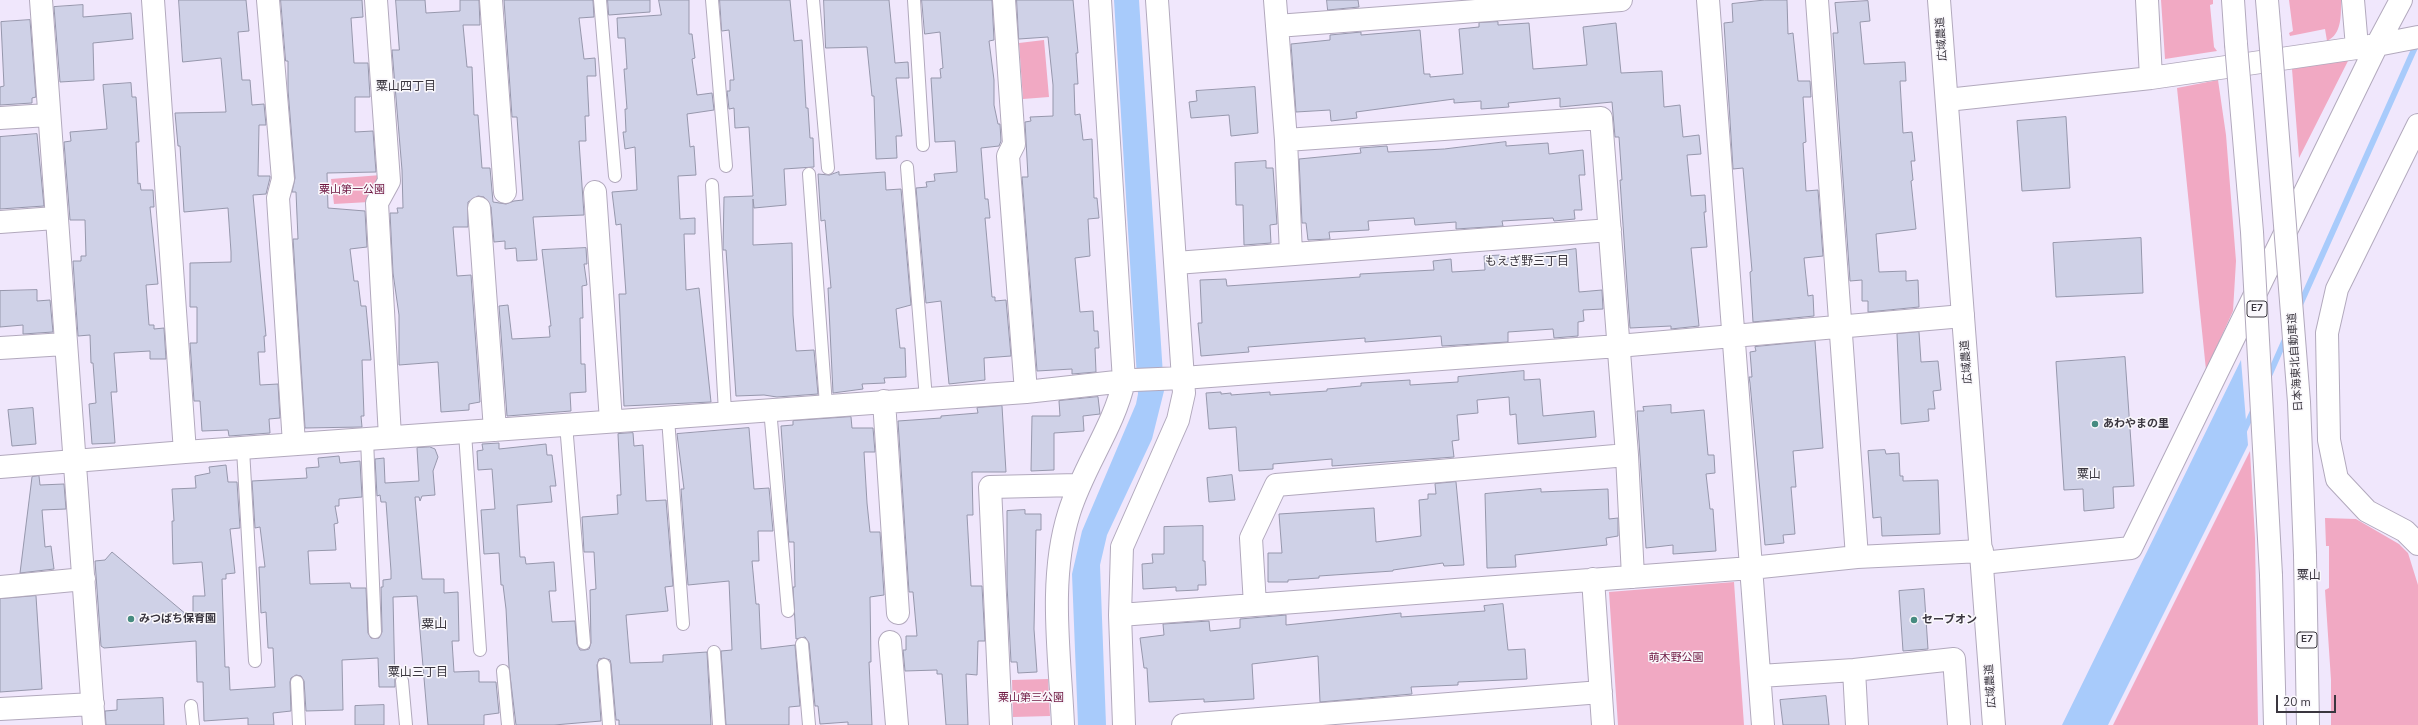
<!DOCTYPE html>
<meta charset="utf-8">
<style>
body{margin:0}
#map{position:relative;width:2418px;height:725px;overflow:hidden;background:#f0e7fc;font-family:"Nunito Sans",sans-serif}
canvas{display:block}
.scale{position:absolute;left:2276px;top:695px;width:60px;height:18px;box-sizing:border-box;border:2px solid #3a363f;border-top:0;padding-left:5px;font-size:12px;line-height:14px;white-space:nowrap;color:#3a363f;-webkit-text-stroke:3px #faf8fc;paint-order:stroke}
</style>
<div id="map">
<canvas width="2418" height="725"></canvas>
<div class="scale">20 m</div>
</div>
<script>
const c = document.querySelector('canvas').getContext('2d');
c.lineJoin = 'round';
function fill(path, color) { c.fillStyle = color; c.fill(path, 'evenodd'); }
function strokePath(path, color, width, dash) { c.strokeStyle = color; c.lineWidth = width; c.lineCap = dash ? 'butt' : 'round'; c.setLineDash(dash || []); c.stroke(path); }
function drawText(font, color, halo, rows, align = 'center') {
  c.font = font + ' "Nunito Sans","Noto Sans JP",sans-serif'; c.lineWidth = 3; c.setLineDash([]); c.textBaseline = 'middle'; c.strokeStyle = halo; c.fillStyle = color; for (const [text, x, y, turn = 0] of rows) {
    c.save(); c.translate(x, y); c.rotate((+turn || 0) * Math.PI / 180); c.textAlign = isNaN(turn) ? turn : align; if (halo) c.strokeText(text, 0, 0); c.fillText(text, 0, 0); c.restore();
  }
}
fill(new Path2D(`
 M2161 0H2213V4L2210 5 2214 47 2217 51 2165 59Z
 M2289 0H2341C2341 15 2342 34 2327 41L2325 29 2290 36 2289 33 2293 31Z
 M1044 40 1049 97 1023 99 1019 43Z
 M2350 57 2299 158 2292 69Z
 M2218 80 2226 135 2236 261 2233 311 2206 370 2177 88Z
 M381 175 369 202 334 204 331 179Z
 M2250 451 2255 538 2258 725H2113Z
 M2325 518 2356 519 2399 544 2408 553 2418 585V725H2331V680L2325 590 2329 588V546H2326Z
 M1734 582 1744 725H1618L1609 592Z
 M1048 679 1050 716 1013 717 1012 680Z`), '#f1a9c3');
fill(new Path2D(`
 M1114 0H1139L1164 391 1152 439 1107 535 1100 565 1106 725H1078L1072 574 1082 531 1136 404 1138 394Z
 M2241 360 2248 445 2108 725H2062Z`), '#a8cbfb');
strokePath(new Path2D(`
 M2299 307 2417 43
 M2268 378 2287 335
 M2243 433 2254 409`), '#a8cbfb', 6);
const building = new Path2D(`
 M179 0H246L249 31 238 32 242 80H250L252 105 264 104 266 125H259L258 176H270V178L266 194 253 195 266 336H264L265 352H258L260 385 278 384 280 418 269 419 270 433 229 436 228 430 202 431 200 401H194L190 343H197V307H190V263L231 262V252L228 208 184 212 180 146H178L175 113 226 112 221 58 183 62Z
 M281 0H362L363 17 351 18 354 63H368L370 97H355V132L373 131 376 172 327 173 328 208 365 211 367 247 350 249 354 281H358L361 306H366L371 360H362L364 416H361L362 427 305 428 293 239H298L296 192H292L295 178 288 90V61H286Z
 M396 0H425L426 13 460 11V0H479L480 25H463L467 67H472L474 115H478L482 168H490L493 202 506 204 514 201 523 200 517 117H512L504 0H593L594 17 579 18 584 59 595 58 596 76H587L589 116H585L586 141H579L584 215 533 217 537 260 517 261 516 248 505 249V241L494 242 491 207 484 197 478 196 468 202V227H453L457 276 471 275 480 402 469 404V410L441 412 438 362 399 365V315L393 273 390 213H398L397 208H403L402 170 392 50H399Z
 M608 0H650V12L609 15Z
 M659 0H689V34H692L695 58 692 59 697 95 712 93 714 110 687 114 690 147 694 146 696 175 678 176 680 219 695 218V234H684L686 290 699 288 711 402 624 406 619 294H626L621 224 616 225 612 192 637 190 635 147 625 149 623 132H626L625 109H627L624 69H627L625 38H618L617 18 661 15Z
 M720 0H790L794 41 802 40 806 108H808L810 138H813L814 167 784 169 786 205 754 208 753 199V245L792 243 793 315 796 351 814 350 818 394 777 397 764 395 736 396 726 250H723L724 197 753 196 749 127 735 128 734 108 729 109 727 91H730V80H734L729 30 722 31Z
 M824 0H889L895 63 908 62 909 78H896L902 136H896L897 158 876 159 874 96H872L867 47 826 48Z
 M922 0H992L994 40 989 41 994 80V105L998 124H1000L1001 141 999 146 981 148 985 199H988L990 218H985L992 297H995V301L1006 300 1011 356 984 358 985 380 949 384 941 301 926 303 916 188 927 187 926 182 935 181 934 174 957 172 955 141 935 142 931 78H941L940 69 943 68 940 32 925 34Z
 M1017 0H1073L1078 53H1076L1078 84H1074L1075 115 1080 114 1083 140 1092 139 1094 198H1097L1099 218 1088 219 1090 256 1075 258 1080 312 1093 311 1094 331H1098L1099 348H1095L1096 372 1072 374V369L1037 371 1022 177H1028L1025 122 1031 121 1030 117 1053 116V85L1048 37 1019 39Z
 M1327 0H1358L1359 7 1328 10Z
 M1765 0H1787L1788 34 1793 33 1798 81H1810L1811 97H1803L1806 142 1803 143 1806 191 1818 190 1823 256 1804 258 1808 296 1813 295 1814 316 1753 322 1750 272 1752 271 1743 168 1733 169 1724 23 1733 22 1732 4Z
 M1868 1 1870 21 1860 22 1864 64 1905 62 1906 81H1900L1903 133 1912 132 1915 161H1911L1913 180 1911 181 1916 229 1876 234 1879 272 1906 271V281L1918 280 1919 307 1868 312V301H1862V280L1850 281 1833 33H1838L1835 3Z
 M83 5V17L131 13 133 39 93 43 94 80 60 82 54 7Z
 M30 20 36 97 32 98V103L0 105V87L4 86 1 22Z
 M1498 22V25L1529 23 1533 69 1587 65 1583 27 1616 23 1621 73 1662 71 1664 107 1680 105 1683 137 1699 135 1701 154 1687 155 1691 196 1705 195 1706 212H1704L1707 247 1691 248 1699 326 1671 329V326L1630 328 1620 180H1622L1619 137H1615L1612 102 1560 107V98L1508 103 1509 107 1481 109V101L1454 103V99L1356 112 1357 118 1331 121 1330 110 1296 112 1291 44 1330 40V35L1361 32V35L1420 30 1424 74H1430V77L1463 74 1459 29 1479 27V23Z
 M131 83 132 97H136L139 142H136L138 184 140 183 141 190H153L154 207H150L158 284 146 285 149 325H154V329L164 328 166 359H150V351L114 353 117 392H111L115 443 92 444 89 404 96 403 93 363H91L90 335 78 336 73 261H81V256H86L85 220H70L64 142 71 141 70 132 107 129 103 85Z
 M1255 87 1258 133 1231 136 1229 115 1191 118 1189 102 1197 101 1196 91Z
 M2066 117 2070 188 2022 191 2017 121Z
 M37 134 44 206 0 209V137Z
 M1506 142V146L1548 143 1549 154 1583 150 1585 175H1579L1582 210H1574L1575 219 1554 221 1553 218 1502 221 1503 226 1456 229V222L1415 225 1414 218 1368 221 1369 230 1329 232 1330 239 1308 240 1306 223H1302L1299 159 1361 153 1360 148 1387 146 1388 152 1444 149Z
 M1266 161V168H1273L1277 224 1270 225 1271 243 1244 245 1243 205H1236L1235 163Z
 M839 172V175L885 172 886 190 901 189 911 305 896 309 900 348H905L906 377 884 378 885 383 862 384 863 389 833 393 828 288H831L825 220 821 221 818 174 829 175Z
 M2141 238 2143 293 2056 297 2053 243Z
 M586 248 587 264H584L587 285 582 286 583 318H580L581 364H585L586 392 570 393 571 411 507 416 499 306 508 305 512 339 550 337 549 326H551L542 250Z
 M1576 249 1579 292 1602 290 1603 309 1583 310 1584 321 1578 322V336L1554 338 1553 329 1508 332V342L1442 346 1441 336 1365 342V338L1248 347 1249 352 1201 356 1198 323H1202L1200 280 1226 279 1227 286 1360 277V274L1434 270 1433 261 1451 259 1452 272 1485 270 1484 256 1500 255V259Z
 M37 290V301L50 300 53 332 23 334V325L0 327V291Z
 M1919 332 1921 362 1938 361 1941 390 1933 391 1935 409H1928L1929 421 1901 424 1897 334Z
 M1815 341 1823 448 1793 451 1796 487H1791L1795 534 1783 535 1784 543 1765 545 1750 383 1749 377H1752L1750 352 1756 351 1755 347Z
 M2125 357 2134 486 2113 487 2114 508 2084 511 2083 489 2064 490 2056 362Z
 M1524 371V380L1540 379 1543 416 1594 411 1596 437 1518 444 1516 414 1510 415 1509 397 1477 400 1478 413 1457 415 1459 440 1452 441 1454 457 1332 466V459L1273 464V469L1239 471 1236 427 1209 429 1206 393 1221 392V394L1231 393V395L1270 392V395L1327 391V389L1361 386V383L1410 380V385L1458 382V377Z
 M1098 397 1100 414 1083 416 1084 431 1054 433V470L1031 471 1032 416H1060L1059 401Z
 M1671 405V413L1704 410 1708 455H1714L1715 473 1706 474 1710 509H1713L1716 551 1673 554V545L1646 548 1637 411H1644L1643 407Z
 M1002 406 1006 472H972L973 515H967L971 586H982L985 641H978L977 675 966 674 968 725H946L942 674H937V670L905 671 903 650H906V636H917L913 592H909L898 421 941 418V416L978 413 977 408Z
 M33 408 36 444 12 446 8 410Z
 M851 417 852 428H873L875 452H864L867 503 870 532H880L884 595 870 597 871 662H869L872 725H848V722L820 724 818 706H815L809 643 805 637 796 639 793 587H795L794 542H789L781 426 793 425V421Z
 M749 428 754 489 769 488 773 531H758L759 561H752L756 604H759L761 649 795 645 800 706 789 707V725H726L721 651 732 650 729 581 688 585 681 489H684L677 434Z
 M633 433 634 446 643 445 646 501 666 500 673 586 665 587 668 611 626 615 630 663 663 662V655L707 652 711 725H619V720H616L611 664 610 660 604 658 599 659 597 665 601 721 554 725H516L509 667 506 609 503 585H501L499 553 484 554 481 510 495 509 492 469 478 470 477 451 483 450 482 444 499 443V449L546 444 547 455H552L556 486H550L552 502 517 505 520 557H525L526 564 554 562 556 591H549L552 622 575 621 577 644 580 650H585L589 649 591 643 590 590 596 589 594 552H584L582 517 618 514 617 495H621L618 434Z
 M430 447 435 449 438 457 433 471 435 495 422 496 420 501 419 497H415L422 579H444V593L458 592 459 641H452L454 672 479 671V682H496L499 713 484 715V725H428L417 596 393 597 395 687H379L378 658 342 660 343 710 306 711 304 681 301 676 296 675 291 678 290 682 291 711 273 713 274 725H248V718L204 721 203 682H197L196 641 104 648 101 646 95 561 105 560 112 552 193 620V596H205L202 562 173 564 172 521H174L172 489 196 488 195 476 210 473 209 467 226 465 228 482H237L240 528 230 529 235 573 226 574V579H222L225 667H229L230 690 275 687 273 648H268L266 612 261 613 259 567H265L260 527 255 528 252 481 307 478 306 468 319 467 318 458 339 456 340 463 360 461 362 497 339 499V506H335L338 523 334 524 336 550 308 551 310 584 350 583 351 588H366L368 633 371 638H379L382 632 381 587H383V580L391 579V571L386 502H381L380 495 377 496 375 459 384 458 385 483 419 481 417 448Z
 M1885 450 1886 454 1899 453 1900 476H1903V481L1938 480 1940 534 1882 536 1881 517 1873 518 1868 451Z
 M1232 475 1235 500 1209 502 1207 478Z
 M39 476 40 485 64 484 66 509 42 510 45 547 51 546 54 569 20 573 32 477Z
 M1456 482 1464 565 1444 566 1443 563 1393 570V571L1319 576V578L1288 580V582H1268V553H1282L1279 514 1374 508 1376 542 1421 536 1419 500 1428 499V494H1436L1435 484Z
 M1541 489V492L1608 489 1609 519 1618 518V536L1606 538 1607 545 1515 555 1516 567 1487 568 1485 494Z
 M1025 510V514H1041V530H1036L1034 629 1037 672 1018 673 1017 662H1011L1007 585V511Z
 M1203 526V561H1205L1206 585H1198V590L1176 591V587L1143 589 1142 564 1153 563 1152 554H1164V527Z
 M1924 589 1928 649 1903 651 1899 591Z
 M36 596 42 689 0 692V599Z
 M1503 604 1508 650 1525 649 1527 679 1458 682V685L1411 687 1412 694 1320 702 1318 656 1252 664 1254 699 1204 702V699L1149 702 1147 668H1144L1140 638 1164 635 1163 624 1209 621 1210 631 1240 628V619L1286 615V625L1401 613V617L1485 611 1484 606Z
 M1826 696 1829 725H1783L1780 700Z
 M163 698 164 725H106L105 711 117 710V700Z
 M384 705V725H355V706Z`);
fill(building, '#cfd1e7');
strokePath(building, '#9697ac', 1);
const service = new Path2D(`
 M600 0 615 176
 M712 0 726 166
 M813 0 828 168
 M914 0 923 145
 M907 167 926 399
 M809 174 826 405
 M712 185 725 412
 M770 409 788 611
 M668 418 683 624
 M566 424 584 643
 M465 433 480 650
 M367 439 375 632
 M243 449 255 661
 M802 644 809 725
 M714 652 719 725
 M604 665 609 725
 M503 671 508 725
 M402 681 406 725
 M297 682 299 725
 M191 706 193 725`);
const minor = new Path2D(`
 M41 0 94 725
 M153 0 185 452
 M268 0 283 179 278 198 294 444
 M376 0 389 181 377 203 390 437
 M491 0 505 192
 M1004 0 1014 144 1008 156 1026 392
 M1275 0 1286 140 1291 254
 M1708 0 1763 725
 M1817 0 1857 557
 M2147 0 2151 78
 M2353 0 2357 47
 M1277 26 1621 0
 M1947 100 2151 78 2377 45 2418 37
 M0 118 48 115
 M2418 125 2337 289 2327 333 2329 440 2337 479 2367 511 2405 531 2418 544
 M1286 140 1601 118 1627 455 1633 577
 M595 192 611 421
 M479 208 495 430
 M0 222 55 218
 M1176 263 1610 230
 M0 348 65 344
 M884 401 898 613
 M0 467 185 452 1026 392 1134 380 1183 378 1618 346 1963 316
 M1982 563 2131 548 2377 45 2401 0
 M1593 579 1603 725
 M0 587 84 579
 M1255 605 1251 538 1276 485 1627 455
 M1120 615 1751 568 1857 557 1982 551
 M890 642 897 725
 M1854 670 1857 725
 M1760 676 1854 670 1954 659 1959 725
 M0 709 93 704
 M1001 725 990 487 1078 485
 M1063 725C1060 656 1048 580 1069 513 1083 467 1114 427 1124 381L1100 0
 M1124 725 1120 615 1122 547 1178 420 1184 393 1157 0
 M1183 725 1601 692`);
const tertiary = new Path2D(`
 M1939 0 1994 725`);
const motorway = new Path2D(`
 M2233 0 2236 44
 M2267 0 2270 36
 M2305 555 2308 725
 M2271 575 2275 725`);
strokePath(service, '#b2a9bd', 14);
strokePath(minor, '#b2a9bd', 24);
strokePath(tertiary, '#b2a9bd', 24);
strokePath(motorway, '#b2a9bd', 24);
strokePath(service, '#fff', 12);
strokePath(minor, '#fff', 22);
strokePath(tertiary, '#fff', 22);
strokePath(motorway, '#fff', 22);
const motorwayBridge = new Path2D(`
 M2270 36 2299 402 2305 555
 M2236 44 2252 232 2271 575`);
strokePath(motorwayBridge, '#b2a9bd', 24, []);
strokePath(motorwayBridge, '#fff', 22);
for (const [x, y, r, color] of [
 [2095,424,4,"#468b80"],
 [131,619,4,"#468b80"],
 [1914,620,4,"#468b80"]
]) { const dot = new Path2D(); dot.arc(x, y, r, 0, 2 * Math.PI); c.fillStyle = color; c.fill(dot); strokePath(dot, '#faf8fc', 1.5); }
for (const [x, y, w] of [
 [2257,309,20],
 [2307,640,20]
]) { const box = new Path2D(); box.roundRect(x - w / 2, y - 8, w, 16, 3); c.fillStyle = '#faf8fc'; c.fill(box); strokePath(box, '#3a363f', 1); }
drawText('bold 10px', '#3a363f', null, [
 ["E7",2257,309],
 ["E7",2307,640]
]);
drawText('11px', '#3a363f', '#faf8fc', [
 ["広域農道",1942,39,-94],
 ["広域農道",1967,362,-95],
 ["日本海東北自動車道",2296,362,-94],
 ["広域農道",1991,686,-94]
]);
drawText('11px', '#6e1641', '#faf8fc', [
 ["粟山第一公園",352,190],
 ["萌木野公園",1676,658],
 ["粟山第三公園",1031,698]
]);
drawText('bold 11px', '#3a363f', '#faf8fc', [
 ["あわやまの里",2103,424],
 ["みつばち保育園",139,619],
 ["セーブオン",1922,620]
], 'left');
drawText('12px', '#3a363f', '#faf8fc', [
 ["粟山四丁目",406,87],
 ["もえぎ野三丁目",1527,262],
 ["粟山",2089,475],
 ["粟山",2309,576],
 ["粟山三丁目",418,673]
]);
drawText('13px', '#3a363f', '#faf8fc', [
 ["粟山",434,625]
]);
</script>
